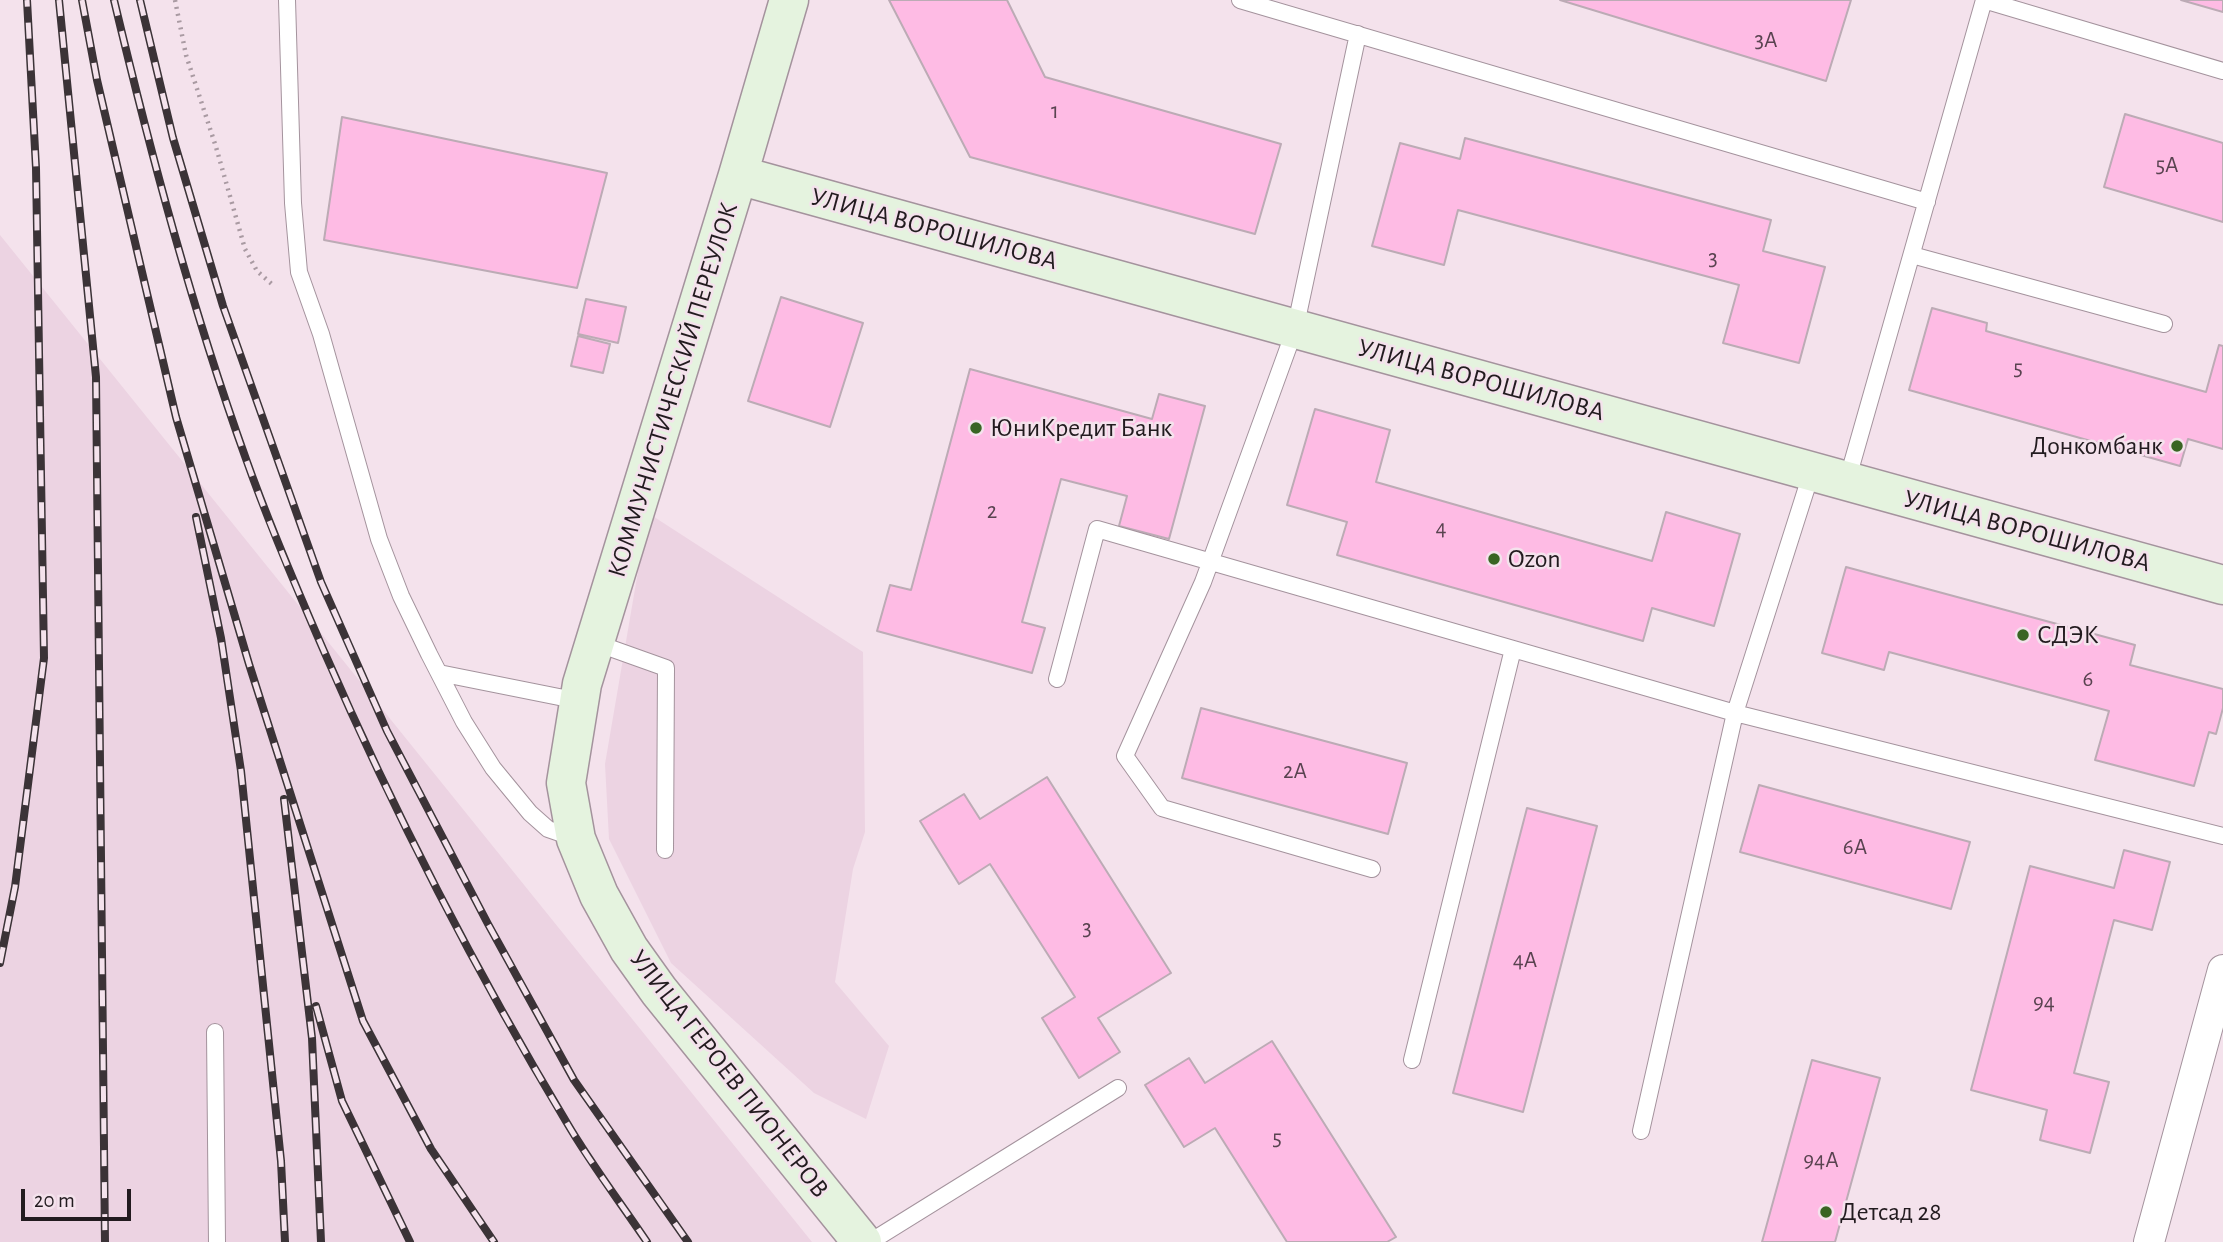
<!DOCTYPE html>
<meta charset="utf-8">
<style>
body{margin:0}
#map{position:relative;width:2223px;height:1242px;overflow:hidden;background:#f4e2ec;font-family:"Alegreya Sans",sans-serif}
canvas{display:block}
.scale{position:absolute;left:21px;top:1189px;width:110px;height:32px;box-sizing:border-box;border:4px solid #221b1f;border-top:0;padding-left:9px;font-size:21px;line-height:24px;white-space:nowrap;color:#221b1f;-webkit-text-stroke:5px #f4e2ec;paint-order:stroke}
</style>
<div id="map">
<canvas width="2223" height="1242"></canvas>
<div class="scale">20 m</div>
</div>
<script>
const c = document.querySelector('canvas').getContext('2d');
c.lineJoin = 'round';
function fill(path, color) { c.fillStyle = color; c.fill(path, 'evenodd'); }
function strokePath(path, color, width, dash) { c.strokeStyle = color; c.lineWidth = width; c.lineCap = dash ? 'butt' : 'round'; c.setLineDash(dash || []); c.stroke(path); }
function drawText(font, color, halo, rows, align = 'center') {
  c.font = font + ' "Alegreya Sans",sans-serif'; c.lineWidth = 5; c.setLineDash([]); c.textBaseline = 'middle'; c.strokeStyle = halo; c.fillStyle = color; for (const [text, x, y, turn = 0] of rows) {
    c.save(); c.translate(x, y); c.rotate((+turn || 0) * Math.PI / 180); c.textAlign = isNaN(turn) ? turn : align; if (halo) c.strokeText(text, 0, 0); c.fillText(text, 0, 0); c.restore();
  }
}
fill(new Path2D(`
 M0 235 812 1242H0Z
 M648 513 863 652 865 832 853 869 835 982 889 1046 866 1119 814 1093 671 963 609 839 605 764Z`), '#ecd3e2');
const building = new Path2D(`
 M889 0H1007L1045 77 1281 144 1255 234 970 157Z
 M1560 0H1851L1826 81Z
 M2181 0H2223V12Z
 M2125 114 2223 143V222L2104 187Z
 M342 117 607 173 577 288 324 240Z
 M1465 138 1771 220 1763 251 1825 267 1799 363 1723 343 1739 285 1458 210 1444 265 1372 246 1400 143 1460 159Z
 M781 297 863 323 830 427 748 401Z
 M586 299 626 307 618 343 578 334Z
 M1932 308 1987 323 1986 331 2206 392 2219 345 2223 346V449L2188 439 2180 466 1909 390Z
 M578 336 610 344 603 373 571 366Z
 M970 369 1152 419 1159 394 1205 406 1169 539 1119 526 1127 496 1061 479 1022 622 1045 628 1032 673 877 631 890 585 911 590Z
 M1315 409 1390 430 1376 482 1652 561 1666 512 1740 534 1714 626 1652 608 1643 641 1337 555 1347 522 1287 505Z
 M1846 567 2135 645 2130 665 2223 689V708L2216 734 2209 732 2194 786 2095 760 2109 711 1889 652 1884 670 1822 653Z
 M1201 708 1407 763 1388 834 1182 778Z
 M1047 777 1171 973 1098 1018 1120 1052 1079 1078 1042 1018 1075 997 990 864 959 884 920 821 964 794 980 819Z
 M1759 785 1970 842 1951 909 1740 852Z
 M1527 808 1597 826 1523 1112 1453 1093Z
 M2124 850 2170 862 2152 930 2114 920 2074 1073 2109 1082 2090 1153 2040 1140 2047 1110 1971 1090 2030 866 2114 888Z
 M1272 1041 1396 1237 1387 1242H1287L1215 1128 1184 1147 1145 1085 1189 1058 1205 1083Z
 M1812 1060 1880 1078 1835 1242H1762Z`);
fill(building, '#febbe4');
strokePath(building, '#bcabb5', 2);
const lane = new Path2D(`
 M287 0 293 203 299 272 321 334 379 539 401 596 429 654 464 722 493 768 530 813 548 829 574 838
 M1240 0 1927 202
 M1984 0 2223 71
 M1358 34 1295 329 1203 582 1125 756 1162 808 1372 869
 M1912 255 2164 324
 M1847 481 1984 0
 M596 643 666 668 665 850
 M439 673 579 701
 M1057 679 1097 529 1735 713 1812 471
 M215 1032 217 1242
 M1412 1060 1513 649
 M1641 1131 1735 713 2223 836
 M870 1242 1118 1088`);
const street = new Path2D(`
 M2149 1242 2223 970`);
const secondary = new Path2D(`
 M789 0 738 175 582 684 566 783 576 839 599 895 629 949 659 991 862 1242
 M738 175 2223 585`);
strokePath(lane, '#a4939d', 18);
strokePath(street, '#a4939d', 32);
strokePath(secondary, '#a4939d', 41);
strokePath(new Path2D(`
 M175 0 186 55 216 147 245 249 257 271 274 286`), '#a99aa2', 4.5, [2, 5]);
strokePath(lane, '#fff', 16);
strokePath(street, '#fff', 30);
strokePath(secondary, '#e5f3df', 38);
const rail = new Path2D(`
 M59 0 96 377 105 1242
 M82 0 97 80 176 417 249 664 363 1021 431 1149 494 1242
 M114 0C151 155 192 309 246 459 269 524 296 587 323 649 394 812 475 970 567 1123 591 1164 620 1202 647 1242
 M140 0 173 138 223 306 321 582 387 731 488 924 574 1080 688 1242
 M196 517 221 638 241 771 281 1161 285 1242
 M284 799 312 1038 321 1242
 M0 963 15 887 44 658 36 168 27 0
 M316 1006 342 1101 410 1242`);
strokePath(rail, '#3b3337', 8);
strokePath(rail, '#f4e2ec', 5, [16]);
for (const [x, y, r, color] of [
 [976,428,7,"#396523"],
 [2177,446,7,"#396523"],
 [1494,559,7,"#396523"],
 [2023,635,7,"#396523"],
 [1826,1212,7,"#396523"]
]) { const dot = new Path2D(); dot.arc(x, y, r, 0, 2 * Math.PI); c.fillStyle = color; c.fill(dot); strokePath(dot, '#f4e2ec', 2.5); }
drawText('23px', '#594350', null, [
 ["3А",1766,40],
 ["1",1055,111],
 ["5А",2167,165],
 ["3",1713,258],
 ["5",2018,368],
 ["2",992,511],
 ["4",1441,528],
 ["6",2088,679],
 ["2А",1295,771],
 ["6А",1855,847],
 ["3",1087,928],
 ["4А",1525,960],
 ["94",2044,1002],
 ["5",1277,1138],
 ["94А",1821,1160]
]);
drawText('26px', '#221b1f', '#f4e2ec', [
 ["УЛИЦА ВОРОШИЛОВА",934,229,15],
 ["УЛИЦА ВОРОШИЛОВА",1481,380,15],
 ["КОММУНИСТИЧЕСКИЙ ПЕРЕУЛОК",673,390,-73],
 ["УЛИЦА ВОРОШИЛОВА",2027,531,15],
 ["УЛИЦА ГЕРОЕВ ПИОНЕРОВ",729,1074,52]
]);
drawText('26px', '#221b1f', '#f4e2ec', [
 ["ЮниКредит Банк",990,428],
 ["Донкомбанк",2163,446,"right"],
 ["Ozon",1508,559],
 ["СДЭК",2037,635],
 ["Детсад 28",1840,1212]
], 'left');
</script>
